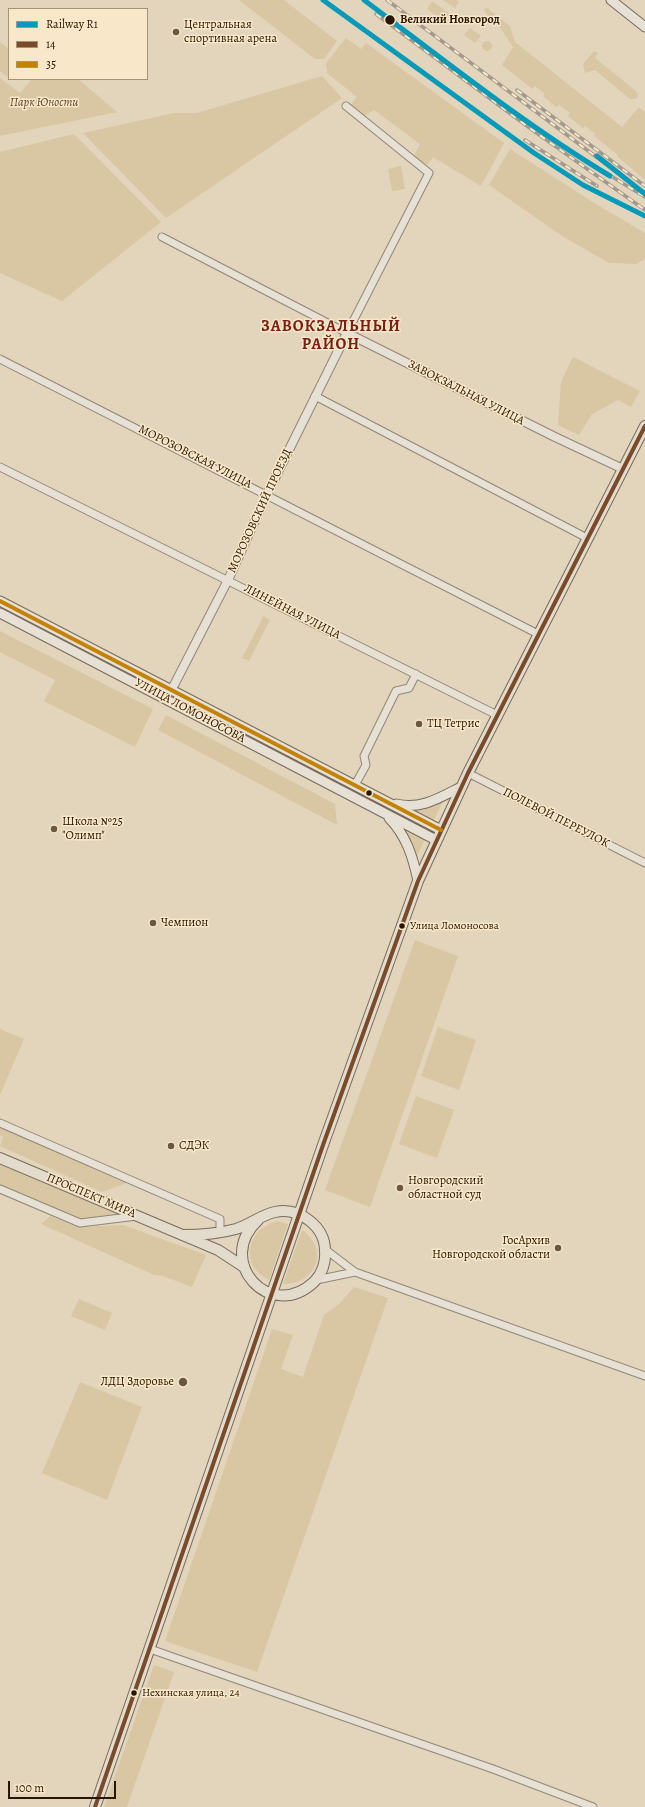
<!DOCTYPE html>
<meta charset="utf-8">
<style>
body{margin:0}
#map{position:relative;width:645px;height:1807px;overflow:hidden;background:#e3d5bc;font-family:Alegreya,serif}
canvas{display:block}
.legend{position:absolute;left:8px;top:8px;width:140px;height:72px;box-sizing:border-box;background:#f8e7c8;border:1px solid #a59378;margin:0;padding:5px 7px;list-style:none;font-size:12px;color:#291501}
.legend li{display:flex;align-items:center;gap:8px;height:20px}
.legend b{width:20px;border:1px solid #a59378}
.scale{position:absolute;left:8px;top:1781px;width:108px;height:18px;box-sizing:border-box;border:2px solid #291501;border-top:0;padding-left:5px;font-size:12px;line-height:14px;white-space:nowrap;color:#291501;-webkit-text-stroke:3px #f8e7c8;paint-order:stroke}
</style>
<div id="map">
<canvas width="645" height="1807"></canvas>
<ul class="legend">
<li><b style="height:5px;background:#049aba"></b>Railway R1</li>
<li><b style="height:5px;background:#7a4b2a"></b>14</li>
<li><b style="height:5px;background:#c48200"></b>35</li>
</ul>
<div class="scale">100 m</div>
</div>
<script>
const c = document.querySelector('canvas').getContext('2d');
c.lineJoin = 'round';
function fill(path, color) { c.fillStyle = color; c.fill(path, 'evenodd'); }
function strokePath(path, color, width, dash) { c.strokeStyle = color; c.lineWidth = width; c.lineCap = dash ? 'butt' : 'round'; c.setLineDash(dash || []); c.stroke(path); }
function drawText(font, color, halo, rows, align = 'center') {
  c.font = font + ' Alegreya,serif'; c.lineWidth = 3; c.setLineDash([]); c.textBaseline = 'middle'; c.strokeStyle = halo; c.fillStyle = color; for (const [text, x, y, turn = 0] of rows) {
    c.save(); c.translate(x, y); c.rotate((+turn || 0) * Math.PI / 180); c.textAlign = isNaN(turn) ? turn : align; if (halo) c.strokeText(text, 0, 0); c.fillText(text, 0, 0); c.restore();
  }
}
fill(new Path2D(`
 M239 0H284L337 41 324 59H315Z
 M443 0H456L459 2 455 8Z
 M432 1 450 14 444 21 427 9Z
 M486 7 510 26 515 42 622 127 639 107 645 112V180L617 156 618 155 594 136 595 134 585 126 583 128 568 116 570 113 559 105 556 107 543 96 545 94 535 86 532 89 502 65 513 47 499 26 484 11Z
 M470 28 481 36 475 43 464 35Z
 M346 38 361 49 366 43 504 143 481 186 433 157 428 164C423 165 417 160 415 154L420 144 374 110 364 116 350 106 357 97 327 73 326 63Z
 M482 46a5 5 0 1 1 10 0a5 5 0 1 1-10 0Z
 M0 42 9 49V78L0 71Z
 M594 51 598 53 595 58 636 91 638 95 636 99H630L595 70 585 73 583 64Z
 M322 76 342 98 166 218 83 133 174 113H197Z
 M0 78 20 93 32 79H78L117 112 0 136Z
 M74 134 161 222 62 301 0 273V152Z
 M510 149 591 201 645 233V259L636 264 609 263 562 236 489 185Z
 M401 166 405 189 392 191 388 169Z
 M573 357 640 391 631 407 618 400 592 414 579 435 558 425 561 382Z
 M0 605 271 746 270 749 0 609Z
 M265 613 264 616 270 620 249 661 242 658Z
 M0 631 153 709 135 747 44 701 55 680 0 652Z
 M166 715 335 804 337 825 158 730Z
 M281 751 421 824 419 827 279 754Z
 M443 801 433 822 409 809 424 808Z
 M402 827 425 839 416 858Z
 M415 940 458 956 370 1207 325 1190Z
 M438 1027 476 1040 459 1090 421 1076Z
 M0 1029 24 1039 0 1095Z
 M416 1096 454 1110 437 1158 399 1144Z
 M0 1126 127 1183 102 1192 0 1146 3 1137 0 1135Z
 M0 1163 119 1213 77 1220 0 1185Z
 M50 1216 78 1227 123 1225 206 1255 192 1287 163 1276 154 1275 41 1224Z
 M277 1221 288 1224 269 1280C239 1266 246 1229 277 1221Z
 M302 1230C330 1249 316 1285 283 1284Z
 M354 1287 388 1298 257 1672 165 1641 272 1329 293 1335 281 1369 303 1377 324 1315 339 1304Z
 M79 1299 112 1313 105 1330 71 1316Z
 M80 1382 142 1407 107 1500 42 1473Z
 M154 1665 174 1672 127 1807H104Z`), '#d9c6a3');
const minor = new Path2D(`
 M162 237 347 333 429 173 346 106
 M0 359 538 634
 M315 396 587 538
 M0 467 497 715
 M468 773 645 863
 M355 785 366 765 364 756 396 691 409 688 416 674
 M0 1123 220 1219V1233
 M0 1189 80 1223 137 1216
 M326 1250 355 1272 645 1376
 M316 1280 355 1272
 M150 1649 493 1769 593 1807`);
const tertiary = new Path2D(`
 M172 689 228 580 267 494 347 333 555 437 623 469`);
const secondary = new Path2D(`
 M611 0 645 27
 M0 601 441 830
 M0 613 436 840
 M396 804C421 810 439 798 461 787
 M389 818C406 835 413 857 418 881`);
const primary = new Path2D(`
 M0 1158 218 1250 244 1267
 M182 1235C200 1235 218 1234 236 1229 249 1225 261 1215 275 1212 299 1207 325 1226 325 1251 326 1262 322 1274 314 1282 270 1323 214 1261 258 1220
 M95 1807 323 1145 418 881 468 773 645 426`);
strokePath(minor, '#908676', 9);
strokePath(tertiary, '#908676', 10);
strokePath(secondary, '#766b5c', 11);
strokePath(primary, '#766b5c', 12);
strokePath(minor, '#e7e0d4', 7);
strokePath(tertiary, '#e7e0d4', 8);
strokePath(secondary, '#e7e0d4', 9);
strokePath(primary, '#e3dbcc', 10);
const rail = new Path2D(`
 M323 0 534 153 583 185 645 216
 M387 0 631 183
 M376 14 531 129 645 210
 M517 90 645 186
 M525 140 597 186
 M577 155 645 197`);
strokePath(rail, '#a29a8f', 3.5);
strokePath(rail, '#f8e7c8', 2, [6]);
strokePath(new Path2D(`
 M95 1807 323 1145 418 881 468 773 645 426`), '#7a4b2a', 4);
strokePath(new Path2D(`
 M0 601 441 830`), '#c48200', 4);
strokePath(new Path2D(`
 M323 0 534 153 583 185 645 216
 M364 0C444 60 524 124 610 176
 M597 156 645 194`), '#049aba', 5);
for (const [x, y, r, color] of [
 [390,20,5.5,"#291501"],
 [176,32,4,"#6a5842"],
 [419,724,4,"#6a5842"],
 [369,793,3.5,"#291501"],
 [54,829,4,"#6a5842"],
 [153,923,4,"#6a5842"],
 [402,926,3.5,"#291501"],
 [171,1146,4,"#6a5842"],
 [400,1188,4,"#6a5842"],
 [558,1248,4,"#6a5842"],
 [183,1382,5,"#6a5842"],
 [134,1693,3.5,"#291501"]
]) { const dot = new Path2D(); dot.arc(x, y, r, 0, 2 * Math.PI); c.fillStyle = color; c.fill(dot); strokePath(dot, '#f8e7c8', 1.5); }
drawText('11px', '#291501', '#f8e7c8', [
 ["Улица Ломоносова",410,926],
 ["Нехинская улица, 24",142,1693]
], 'left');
drawText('bold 12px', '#291501', '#f8e7c8', [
 ["Великий Новгород",400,20]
], 'left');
drawText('12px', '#291501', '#f8e7c8', [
 ["Центральная",184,25],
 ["спортивная арена",184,39],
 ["ТЦ Тетрис",427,724],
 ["Школа №25",62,822],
 ["\"Олимп\"",62,836],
 ["Чемпион",161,923],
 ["СДЭК",179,1146],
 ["Новгородский",408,1181],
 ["областной суд",408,1195],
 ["ГосАрхив",550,1241,"right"],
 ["Новгородской области",550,1255,"right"],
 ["ЛДЦ Здоровье",174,1382,"right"]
], 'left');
drawText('italic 12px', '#5b462b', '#f8e7c8', [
 ["Парк Юности",44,103]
]);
drawText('12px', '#291501', '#f8e7c8', [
 ["ЗАВОКЗАЛЬНАЯ УЛИЦА",466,393,27],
 ["МОРОЗОВСКАЯ УЛИЦА",195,457,27],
 ["МОРОЗОВСКИЙ ПРОЕЗД",260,511,-65],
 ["ЛИНЕЙНАЯ УЛИЦА",292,612,27],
 ["УЛИЦА ЛОМОНОСОВА",190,711,28],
 ["ПОЛЕВОЙ ПЕРЕУЛОК",556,818,27],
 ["ПРОСПЕКТ МИРА",91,1196,23]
]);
c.letterSpacing = '1px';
drawText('bold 16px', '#7a1f14', '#f8e7c8', [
 ["ЗАВОКЗАЛЬНЫЙ",331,327],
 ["РАЙОН",331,345]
]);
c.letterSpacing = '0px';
</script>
